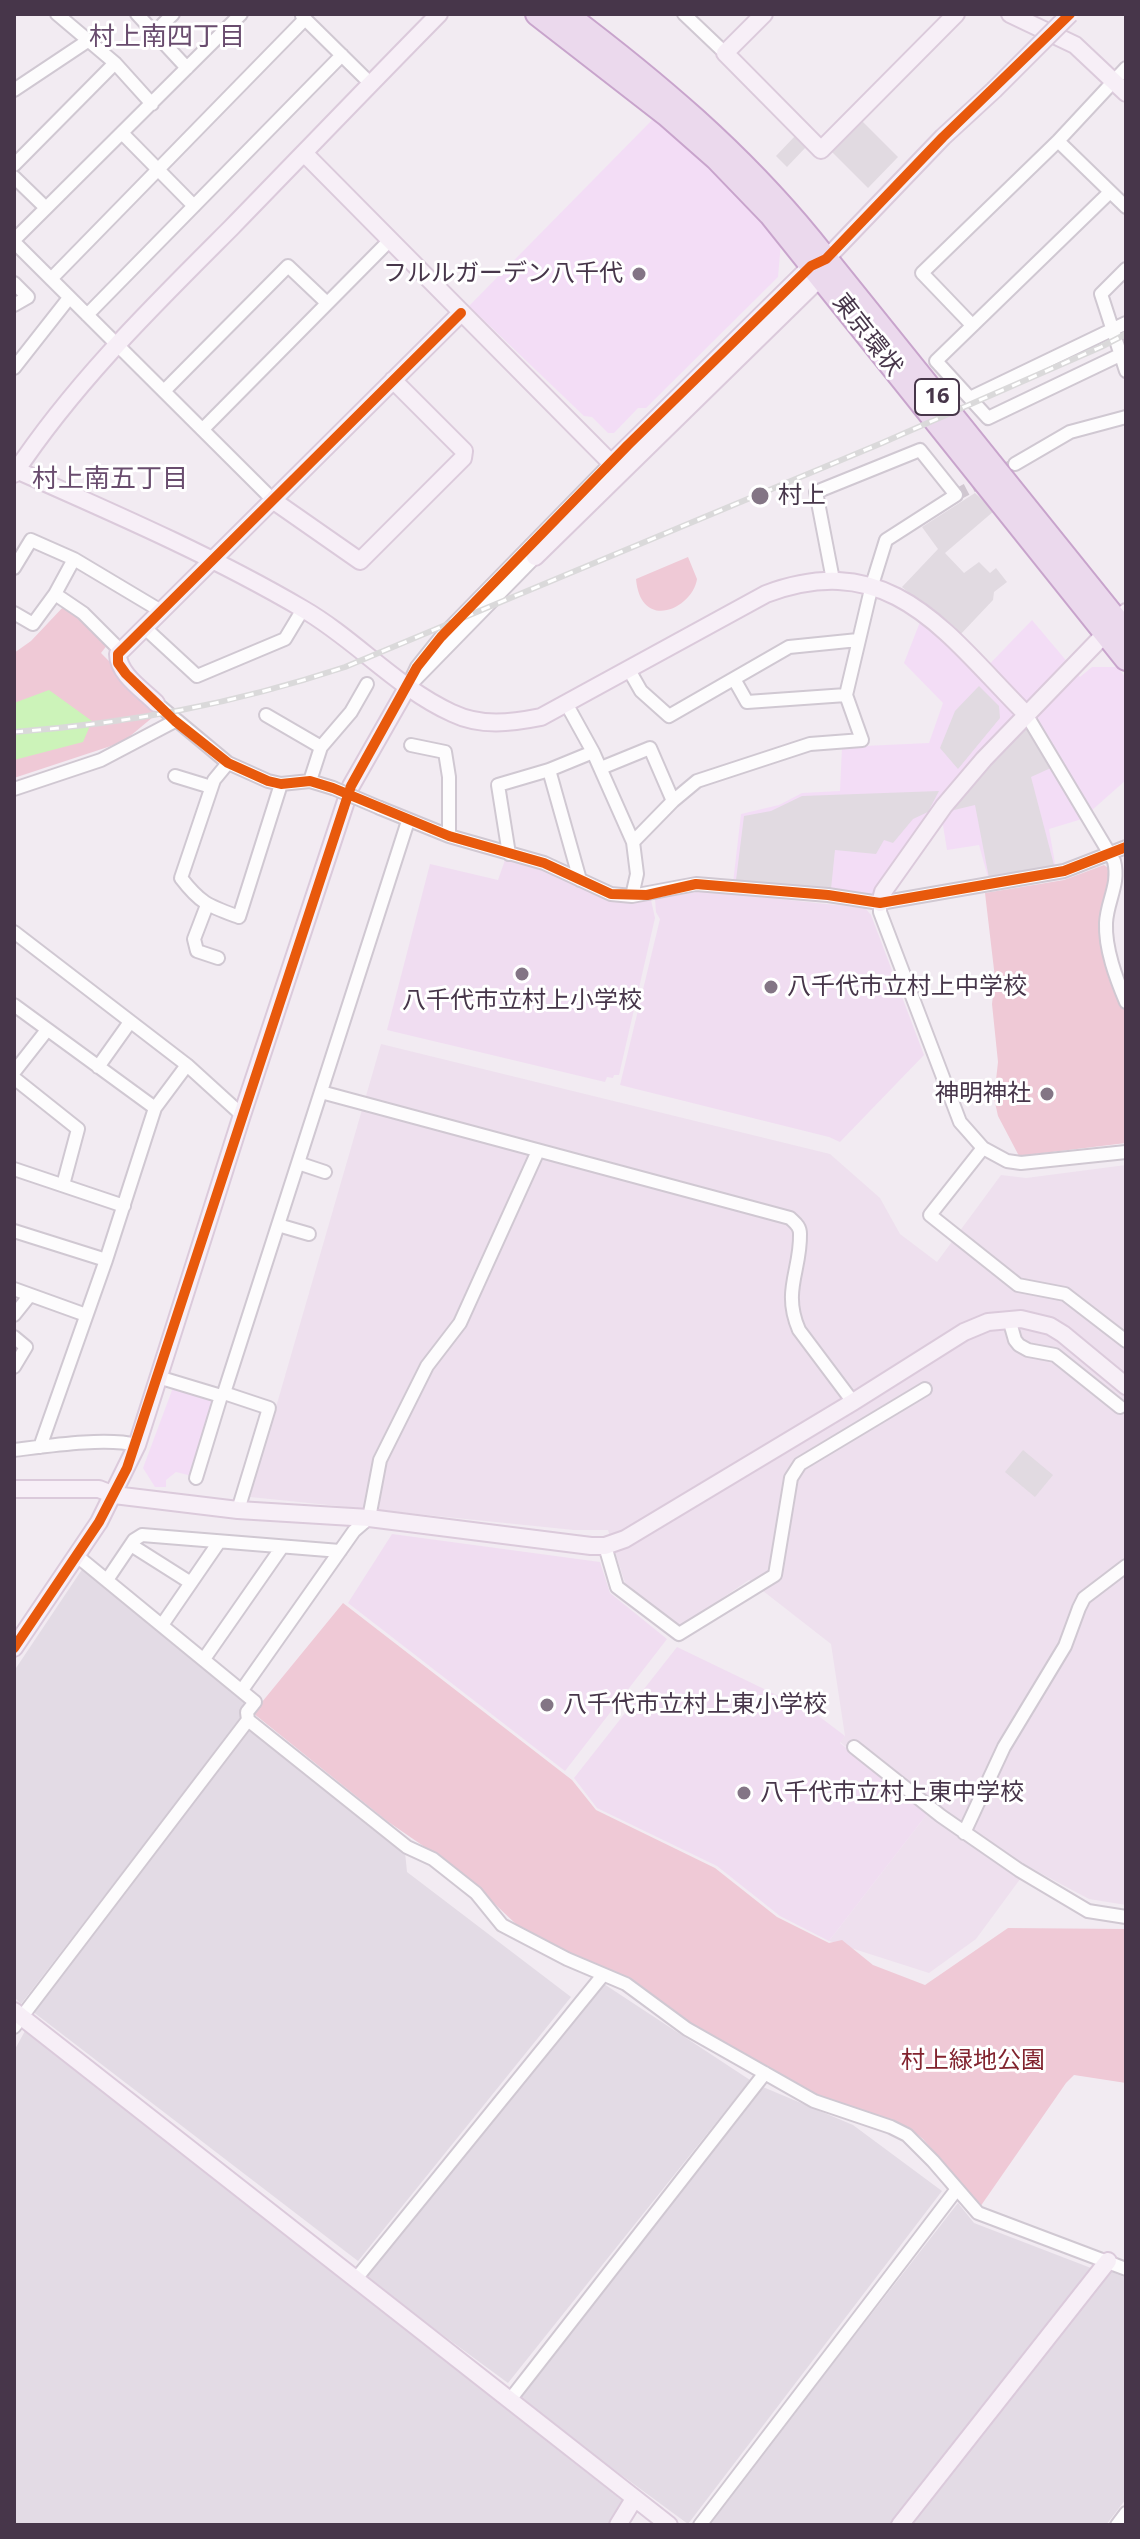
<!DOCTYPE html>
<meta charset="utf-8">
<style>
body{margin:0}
#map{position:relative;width:1140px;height:2539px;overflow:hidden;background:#f2ebf2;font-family:"Noto Sans",sans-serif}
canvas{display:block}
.frame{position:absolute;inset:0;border:16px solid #47364a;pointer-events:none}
</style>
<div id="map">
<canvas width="1140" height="2539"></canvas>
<div class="frame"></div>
</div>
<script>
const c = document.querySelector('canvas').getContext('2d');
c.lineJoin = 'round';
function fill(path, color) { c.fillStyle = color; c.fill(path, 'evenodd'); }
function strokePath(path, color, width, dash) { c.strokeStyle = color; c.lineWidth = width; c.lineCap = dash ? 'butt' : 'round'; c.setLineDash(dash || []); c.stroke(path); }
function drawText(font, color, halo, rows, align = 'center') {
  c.font = font + ' "Noto Sans","Noto Sans JP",sans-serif'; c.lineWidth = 6; c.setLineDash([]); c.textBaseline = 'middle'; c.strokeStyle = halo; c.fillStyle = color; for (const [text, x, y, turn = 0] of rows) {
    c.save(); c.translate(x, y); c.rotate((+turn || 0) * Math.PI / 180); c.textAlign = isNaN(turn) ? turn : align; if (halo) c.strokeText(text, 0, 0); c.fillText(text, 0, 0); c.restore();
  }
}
fill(new Path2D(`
 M381 1044 830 1154 880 1198 900 1234 937 1262 1001 1175 1026 1178 1126 1165V1905L1089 1899 1029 1867 976 1939 929 1973 829 1941 928 1813 840 1742 845 1736 831 1644 749 1580 684 1624H673L625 1583 608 1530H574L250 1497Z`), '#eee0ee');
fill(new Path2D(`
 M656 116 721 176 781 242 778 277 646 408H638L614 433H608L592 417 584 416 469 306Z
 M1032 620 1080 677 1092 667H1117L1126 678V780L1082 819 1049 829 1056 869 989 881 979 845 947 850 940 807 873 897 733 883 741 814 779 805 802 793 840 791 842 747 929 743 943 703 904 663 920 622 932 629 978 676Z
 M174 1385 215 1397 192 1476 176 1472 166 1480V1487H155L143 1468Z`), '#f3ddf6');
fill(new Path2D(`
 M83 1568 245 1702 240 1720 21 2004 14 1997V1671Z
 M248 1728 405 1852 407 1872 571 1997 358 2261 32 2011Z
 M604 1984 750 2080 508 2383 364 2277Z
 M26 2029 624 2502 609 2525H14V2051Z
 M763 2087 853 2125 942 2191 688 2524 518 2399Z
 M958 2203 974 2223 1091 2268 890 2525H707Z
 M1110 2271 1126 2278V2499L1106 2525H909Z`), '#e3dbe5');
fill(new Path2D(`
 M505 860 545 871 602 897 629 902 651 900 655 918 619 1075H614L613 1078 607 1077 605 1082 387 1030 430 864 498 880Z
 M702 891 865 908 871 915 924 1055 840 1142 829 1137 620 1085 660 919 656 912 655 899Z
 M392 1534 600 1562 610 1593 667 1639 565 1771 348 1603Z
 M677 1647 816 1714 845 1736 840 1743 928 1813 829 1941 780 1916 717 1866 597 1808 574 1778Z`), '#f0ddf1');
fill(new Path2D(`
 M688 557 697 579C693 608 641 633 636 579Z
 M65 605 108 644 101 653 159 712 123 742 14 778V653L31 641Z
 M1104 865 1112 871 1100 940 1103 957 1126 1010V1143L1019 1156 998 1116 994 1098 998 1062 992 1004 995 978 985 893 1064 880Z
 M343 1603 572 1780 596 1810 715 1868 777 1917 829 1943 842 1940 873 1965 925 1985 1008 1928 1126 1929V2083L1074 2075 1066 2083 980 2207 923 2139 908 2127 822 2097 714 2041 640 1986 551 1945 518 1926 461 1872 387 1821 253 1713Z`), '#efc9d6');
fill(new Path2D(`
 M858 117 898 157 868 188 828 148Z
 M795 136 806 147 787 167 776 156Z
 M975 493 994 511 945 553 964 573 979 562 990 573 996 568 1007 582 994 592 993 600 959 636 902 587 938 549 922 527Z
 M979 686 999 706 1000 718 958 769 940 748 955 711Z
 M1028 727 1053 767 1031 777 1054 865 989 878 975 805 950 811 968 787Z
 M939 791 928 812 913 819 893 843 884 840 876 854 835 850 831 889 736 880 744 816 771 811 802 796Z
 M1023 1450 1053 1475 1035 1497 1005 1472Z`), '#e1dae1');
fill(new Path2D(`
 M49 690 92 721 83 742 14 760V703Z`), '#ccf3b9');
strokePath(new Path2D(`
 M956 495 1015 464`), '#d0c7d0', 12, [12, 6]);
const street = new Path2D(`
 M57 14 115 63 152 104
 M137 14 187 68
 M684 14 725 53
 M302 16 371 84
 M155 32 173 14
 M14 90 89 40
 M123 134 194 206
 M1058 141 1126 207
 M14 165 115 63
 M14 177 46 208
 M1110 192 936 361 988 418 1126 352
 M14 240 241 14
 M14 242 274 501
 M1126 269 1101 294 1126 371
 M51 279 305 19
 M14 283 28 297 14 305
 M87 315 342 55
 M972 325 922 273 1058 141 1126 68
 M14 368 69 298
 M165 390 288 266 327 303
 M970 398 1126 323
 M204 428 389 241
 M1015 464 1070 432 1126 417
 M14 568 31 540 74 559 161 611
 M55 594 83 613 121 651
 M14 613 33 624 55 594 74 559
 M145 628 197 676 285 639 303 609
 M629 670 641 691 669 716 789 647 858 640
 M734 679 747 702 846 695
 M411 684 535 557
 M408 686 417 667 441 637 611 463
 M156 703 228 763 268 781 281 784 310 781 333 788
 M567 705 593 752 633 842 637 874 632 896
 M1026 714 1114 861C1120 884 1107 901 1106 923 1105 949 1116 978 1126 1002
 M266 715 321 747
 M411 745 445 752 449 777V836
 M228 763 214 780 181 878C201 904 209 906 239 917L281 784
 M601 768 650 748 673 801
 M549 770 580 880
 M175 776 211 787
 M310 781 321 747 351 712 367 684
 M14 789 101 760 175 721
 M380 808 449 836 544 863 611 894 632 896 696 884 828 895 880 903 1064 871 1126 847
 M633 842 673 801 697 781 810 744 862 740 846 695 872 585 886 540 956 495 920 450 816 492 833 580
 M509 854 498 785 549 770 593 752
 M880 903V912L960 1122 983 1148 1007 1161 1021 1163 1126 1152
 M207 905 194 939 197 951 218 958
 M14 932 187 1065 242 1115
 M14 1005 155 1108
 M98 1067 130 1022
 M14 1072 47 1030
 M14 1078 78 1129 63 1185
 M321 1092 790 1218C795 1223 800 1226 800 1234 801 1270 782 1291 799 1330L853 1402
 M983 1148 930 1215 1018 1285 1065 1294 1126 1341
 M298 1163 325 1172
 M14 1169 124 1206
 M278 1225 309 1234
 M14 1231 106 1260
 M14 1289 86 1315
 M14 1315 30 1295
 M1009 1319 1015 1340 1019 1345 1028 1350 1055 1355 1120 1407
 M14 1337 26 1347 14 1367
 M158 1377 221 1396 196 1478
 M40 1447 106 1260 155 1108 187 1065
 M14 1450C47 1446 105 1437 137 1445
 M238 1510 269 1408 224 1393 408 821
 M131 1545 191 1583
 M605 1546 617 1587 679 1634 775 1575 791 1478 800 1464 925 1389
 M107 1580 134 1540 142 1535 340 1551
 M162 1625 219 1542
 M204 1659 282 1547
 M242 1690 354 1531 369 1518 380 1460 427 1366 460 1323 538 1151
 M248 1720 407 1847 433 1859 476 1893 502 1925 567 1959 626 1984 687 2029 814 2101 891 2127 907 2135 933 2161 978 2213 1126 2269
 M854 1747 941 1816 1019 1870 1088 1911 1126 1917
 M964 1833 1004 1747 1065 1646 1079 1608 1084 1598 1126 1566
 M14 2027 248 1720 247 1712 255 1702 77 1556
 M355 2280 603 1975
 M509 2401 765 2073
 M700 2525 957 2189
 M1117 2525 1126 2513`);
const secondary = new Path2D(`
 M764 14 725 53 821 150 956 14
 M1010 14 1075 45 1126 93
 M304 153 611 463 620 467
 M14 469C111 512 211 555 303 609 355 639 397 688 452 713 481 727 511 723 541 717L766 594C892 547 947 635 1026 714
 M14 474C75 382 153 306 231 228 300 157 369 85 439 14
 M618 476 611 463 811 266 826 259 943 137 994 90
 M274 501 360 561 463 458 464 451 393 380
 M535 557 821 277 824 268
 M156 703C143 690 118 674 118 654L461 313
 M880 903 883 892 944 806 984 759 1126 612
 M14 1489H99L114 1495 238 1510 369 1518 591 1546H605L625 1539 853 1402 964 1332 988 1322 1021 1319 1050 1326 1063 1334 1126 1386
 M14 1648 99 1522 137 1445 242 1115 351 786 408 686
 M14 2011 669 2525
 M618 2525 634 2499
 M900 2525 1108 2261`);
const highway = new Path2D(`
 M537 14 667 115 717 159 770 214 1126 659
 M566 14C656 82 739 152 811 240L1126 632`);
strokePath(street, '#d0c8d2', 16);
strokePath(secondary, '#dbcadb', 20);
strokePath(highway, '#c8a4cc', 26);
strokePath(street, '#fdfcfd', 12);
strokePath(secondary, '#f7eff7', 16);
strokePath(highway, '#ebd9ed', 22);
const rail = new Path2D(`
 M14 732C131 723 233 704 345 667L882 443 1101 347 1126 334`);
strokePath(rail, '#dad9da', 6);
strokePath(rail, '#fff', 3, [9]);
const streetBridge = new Path2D(`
 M333 788 380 808`);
const secondaryBridge = new Path2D(`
 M994 90 1070 14`);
strokePath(streetBridge, '#d0c8d2', 16, []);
strokePath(secondaryBridge, '#dbcadb', 20, []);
strokePath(streetBridge, '#fdfcfd', 12);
strokePath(secondaryBridge, '#f7eff7', 16);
strokePath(new Path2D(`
 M461 313 118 654V663L126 674 175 721 228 763 268 781 281 784 310 781 333 788 449 836 544 863 611 894 647 895 696 884 828 895 880 903 1064 871 1126 847
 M14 1648 99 1522 127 1468 351 786 417 667 441 637 628 445 811 266 826 259 943 137 1070 14`), '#e8590c', 10);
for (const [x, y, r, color] of [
 [639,274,8,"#837585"],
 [760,496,10,"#837585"],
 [522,974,8,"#837585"],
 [771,987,8,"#837585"],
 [1047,1094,8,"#837585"],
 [547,1705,8,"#837585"],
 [744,1793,8,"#837585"]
]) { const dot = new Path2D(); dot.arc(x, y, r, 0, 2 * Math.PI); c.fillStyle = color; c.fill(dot); strokePath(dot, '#fff', 3); }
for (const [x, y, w] of [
 [937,397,44]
]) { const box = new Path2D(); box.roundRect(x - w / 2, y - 18, w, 36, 6); c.fillStyle = '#fff'; c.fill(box); strokePath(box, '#47364a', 2); }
drawText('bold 22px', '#47364a', null, [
 ["16",937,397]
]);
drawText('24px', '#47364a', '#fff', [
 ["フルルガーデン八千代",623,274,"right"],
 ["村上",778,496],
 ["八千代市立村上中学校",787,987],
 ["八千代市立村上小学校",522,1001,"center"],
 ["神明神社",1031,1094,"right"],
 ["八千代市立村上東小学校",563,1705],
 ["八千代市立村上東中学校",760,1793]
], 'left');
drawText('24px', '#47364a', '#fff', [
 ["東京環状",867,335,52]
]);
drawText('24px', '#82232e', '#fff', [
 ["村上緑地公園",973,2061]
]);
drawText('26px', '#694c6e', '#fff', [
 ["村上南四丁目",167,38],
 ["村上南五丁目",110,480]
]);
</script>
